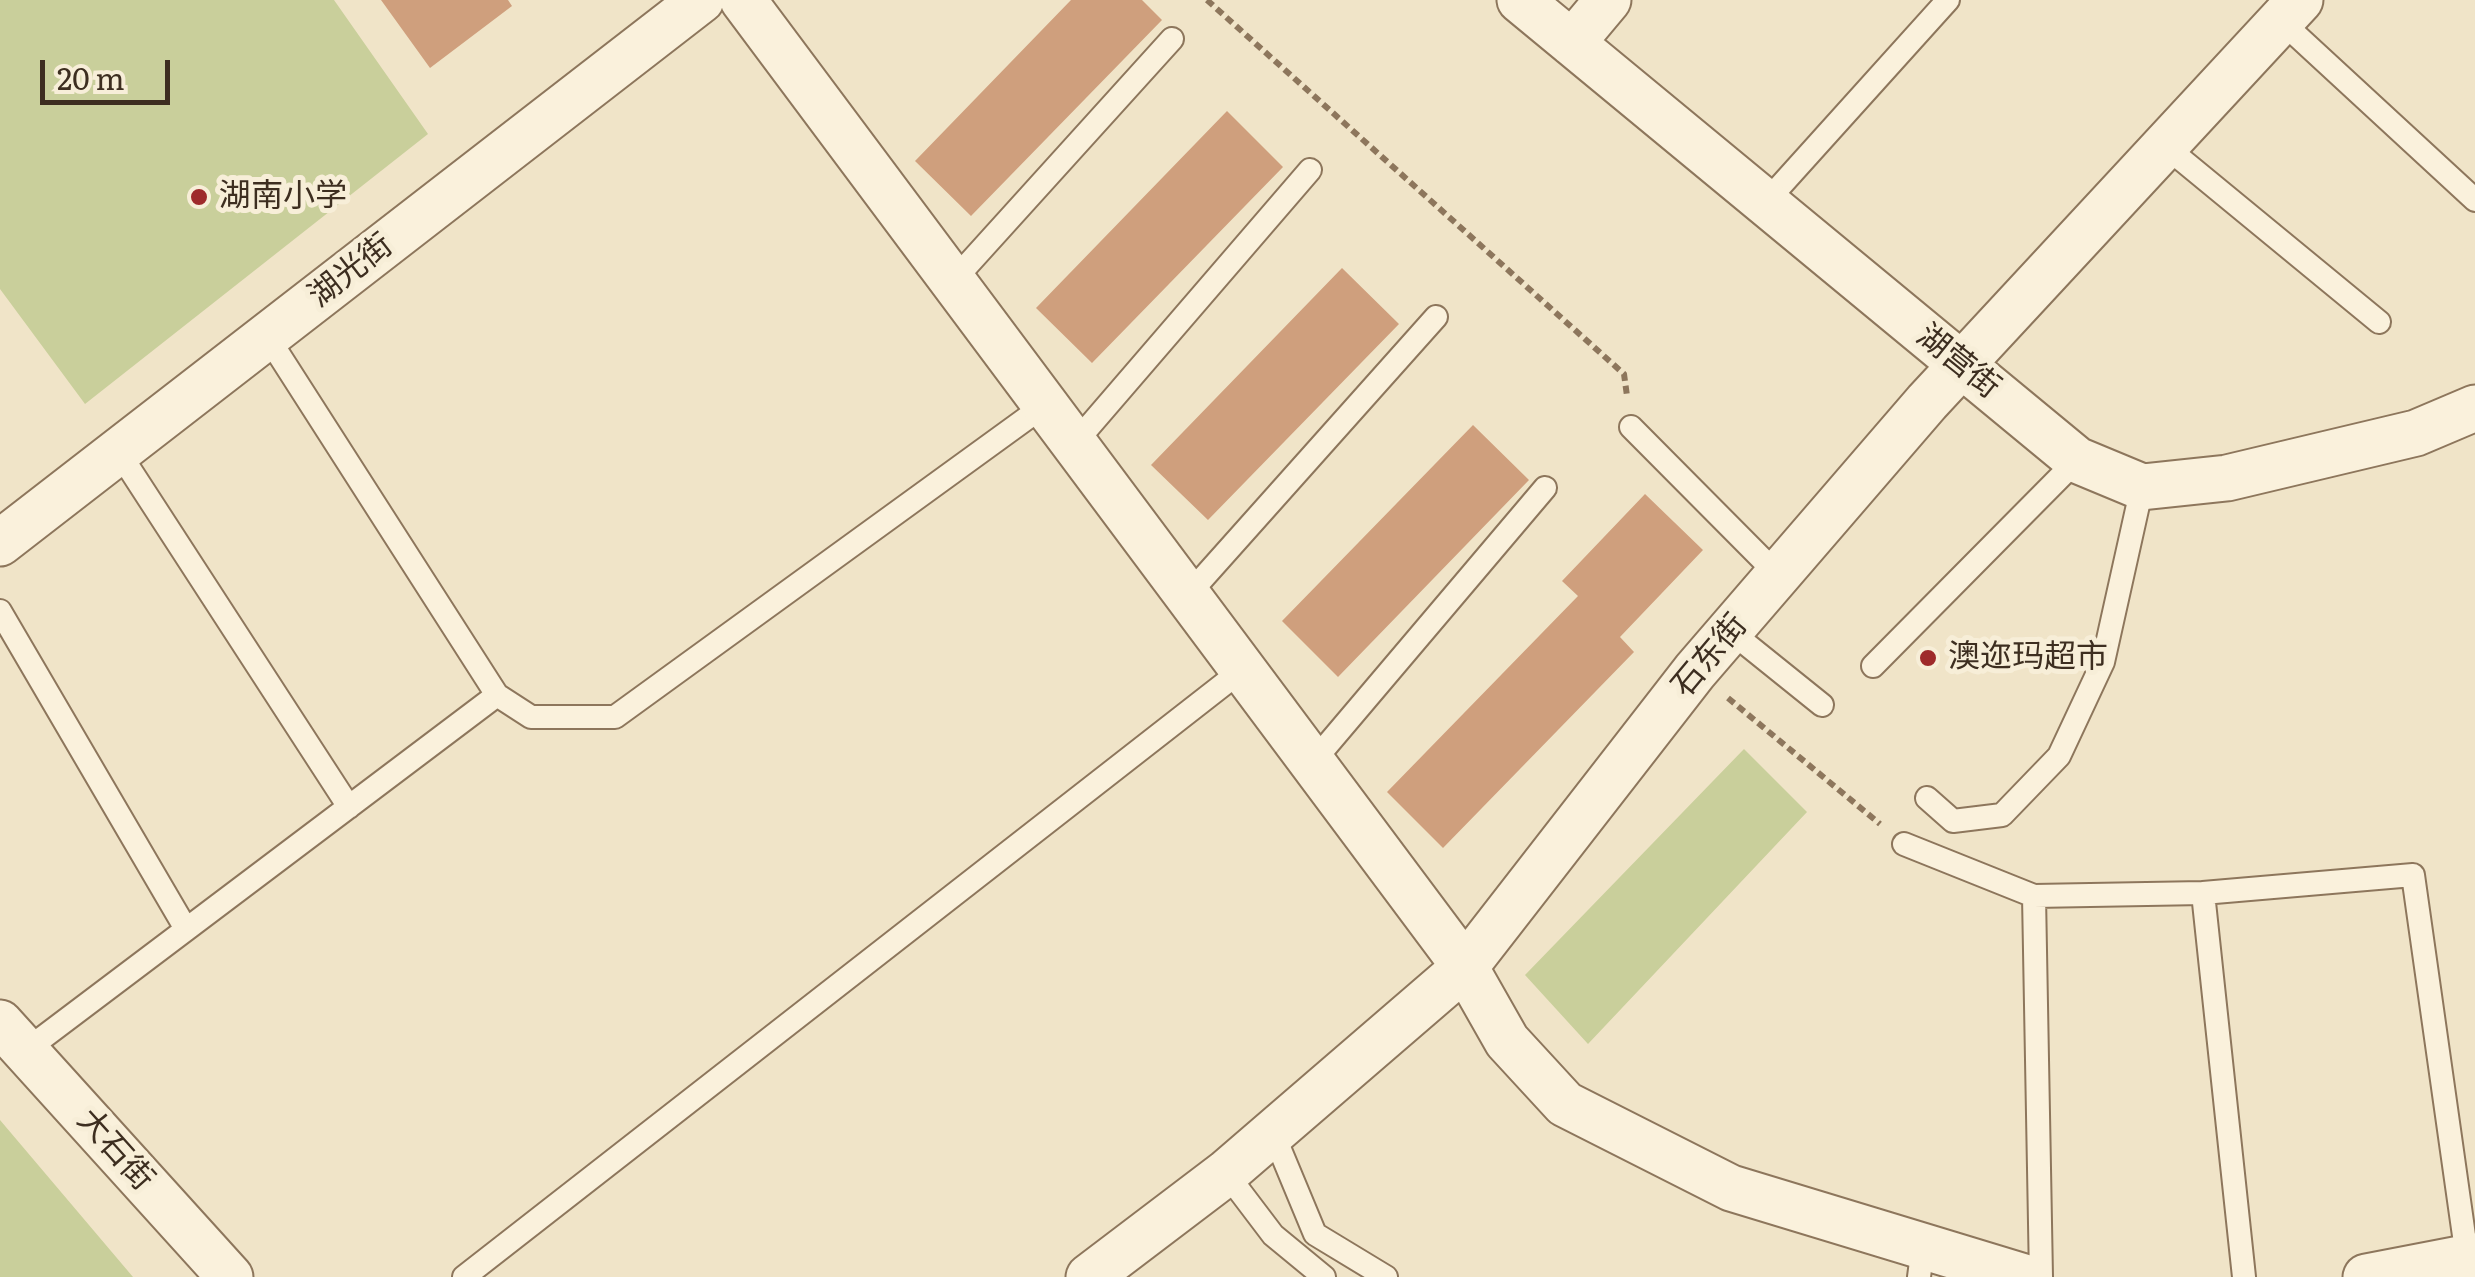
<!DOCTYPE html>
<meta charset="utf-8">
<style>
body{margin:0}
#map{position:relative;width:2475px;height:1277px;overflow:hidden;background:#f0e4c8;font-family:Literata,serif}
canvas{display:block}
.scale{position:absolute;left:40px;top:60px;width:130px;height:45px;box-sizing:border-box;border:5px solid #3d2e20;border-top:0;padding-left:12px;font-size:30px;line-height:35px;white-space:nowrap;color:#3d2e20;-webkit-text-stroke:8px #f7eed8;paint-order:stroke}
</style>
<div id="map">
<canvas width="2475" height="1277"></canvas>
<div class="scale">20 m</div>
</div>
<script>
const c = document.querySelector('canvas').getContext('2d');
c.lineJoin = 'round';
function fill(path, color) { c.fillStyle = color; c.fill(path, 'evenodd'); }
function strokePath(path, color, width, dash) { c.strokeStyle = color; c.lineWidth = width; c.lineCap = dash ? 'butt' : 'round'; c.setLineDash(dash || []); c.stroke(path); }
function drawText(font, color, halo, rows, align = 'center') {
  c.font = font + ' Literata,"Noto Sans SC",serif'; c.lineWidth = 10; c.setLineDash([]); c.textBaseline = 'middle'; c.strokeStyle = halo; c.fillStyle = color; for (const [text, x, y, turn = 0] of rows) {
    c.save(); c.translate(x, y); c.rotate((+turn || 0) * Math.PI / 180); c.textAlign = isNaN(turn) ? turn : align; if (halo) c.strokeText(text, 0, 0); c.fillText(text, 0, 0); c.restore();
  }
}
fill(new Path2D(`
 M0 0H334L428 134 85 404 0 289Z
 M1744 749 1807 812 1588 1044 1525 975Z
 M0 1120 133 1277H0Z`), '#c9cf9b');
fill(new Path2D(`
 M381 0H508L512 6 430 68Z
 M1071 0H1142L1162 20 971 216 915 161Z
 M1227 111 1283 167 1092 363 1036 308Z
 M1342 268 1399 324 1208 520 1151 465Z
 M1473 425 1529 480 1338 677 1282 621Z
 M1645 494 1703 550 1620 637 1634 652 1443 848 1387 792 1578 596 1562 581Z`), '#cf9f7d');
const service = new Path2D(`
 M2281 21 2475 200
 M2165 146 2379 322
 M1765 203 1948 0
 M953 281 1172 39
 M267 336 497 695 531 717H615L1045 405
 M1631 427 1778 575
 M1074 444 1310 170
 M118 451 349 807
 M1187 596 1436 317
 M0 611 186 929
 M1730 631 1822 705
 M1873 666 2077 460
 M1312 763 1545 488
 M1927 798 1953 821 2002 815 2059 756 2103 662 2142 487
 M1904 844 2034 896 2203 893 2244 1277
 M2203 893 2413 875 2467 1257
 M2034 896 2041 1277
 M25 1051 497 695
 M1273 1133 1315 1234 1386 1277
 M1226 1173 1273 1235 1324 1277
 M464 1277 1242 670
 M1919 1277 1923 1246`);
const minor = new Path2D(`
 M743 0 1465 967 1507 1041 1565 1104 1731 1188 2024 1277
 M1520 0 2077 460 2142 487 2227 478 2416 433 2475 408
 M1572 43 1608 0
 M0 543 701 0
 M0 1023 230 1277
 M1089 1277 1226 1173 1465 967 1695 671 1927 402 2300 0
 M2366 1277 2475 1256`);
strokePath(service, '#8d765c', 26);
strokePath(minor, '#8d765c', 49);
strokePath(new Path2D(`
 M1207 0 1624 374 1627 396
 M1728 698 1880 824`), '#8d765c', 6, [8, 5]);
strokePath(service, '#faf1dc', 22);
strokePath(minor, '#faf1dc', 45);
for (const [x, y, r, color] of [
 [199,197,10,"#9e2a2b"],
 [1928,658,10,"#9e2a2b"]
]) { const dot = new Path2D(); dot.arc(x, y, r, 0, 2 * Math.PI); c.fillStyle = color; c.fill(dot); strokePath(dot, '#f7eed8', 4); }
drawText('32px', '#3d2e20', '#f7eed8', [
 ["湖南小学",219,197],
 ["澳迩玛超市",1948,658]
], 'left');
drawText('32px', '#3d2e20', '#f7eed8', [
 ["湖光街",351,271,-38],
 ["湖营街",1958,362,39],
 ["石东街",1710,656,-50],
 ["大石街",115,1150,48]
]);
</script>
